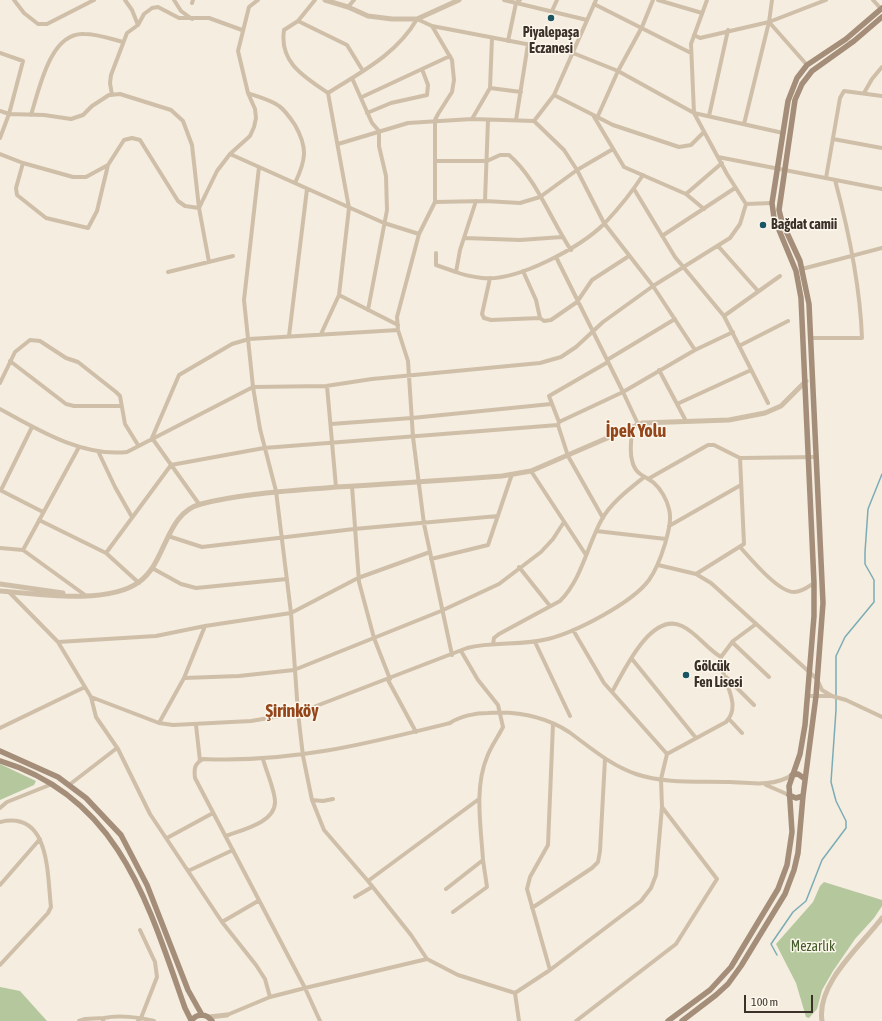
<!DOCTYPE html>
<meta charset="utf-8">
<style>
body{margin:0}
#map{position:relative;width:882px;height:1021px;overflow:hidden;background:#f5eddf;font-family:"Asap Condensed",sans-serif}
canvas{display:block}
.scale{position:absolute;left:744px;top:995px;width:69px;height:18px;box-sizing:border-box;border:2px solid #3c3129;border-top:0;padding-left:5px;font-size:12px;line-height:14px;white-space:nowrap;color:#3c3129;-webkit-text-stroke:3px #fcf7ec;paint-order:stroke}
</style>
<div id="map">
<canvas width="882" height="1021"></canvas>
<div class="scale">100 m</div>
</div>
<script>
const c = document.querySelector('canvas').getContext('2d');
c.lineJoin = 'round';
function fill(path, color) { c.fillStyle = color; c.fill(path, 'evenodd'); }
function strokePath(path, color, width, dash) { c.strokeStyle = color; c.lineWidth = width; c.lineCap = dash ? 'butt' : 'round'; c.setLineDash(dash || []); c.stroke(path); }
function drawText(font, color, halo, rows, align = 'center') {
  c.font = font + ' "Asap Condensed",sans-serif'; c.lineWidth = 3; c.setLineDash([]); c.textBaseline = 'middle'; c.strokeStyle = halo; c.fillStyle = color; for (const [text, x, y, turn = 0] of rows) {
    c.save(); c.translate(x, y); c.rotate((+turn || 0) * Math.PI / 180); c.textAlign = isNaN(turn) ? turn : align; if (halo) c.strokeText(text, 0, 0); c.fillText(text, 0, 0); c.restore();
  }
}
fill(new Path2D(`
 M0 764 36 781 34 785 0 800Z
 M824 882 882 900V906L874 918 855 939 833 971 822 990 817 1009 809 1018 806 1017 796 983 776 944 813 902 820 886Z
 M0 987 20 991 47 1021H0Z`), '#b4c79d');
strokePath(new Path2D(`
 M777 955 771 944 793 912 806 901 822 860 846 828V821L836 801 831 782 836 710V656L845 637 874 602V580L865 564V552L868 509 882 474`), '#7bacb6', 1.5);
strokePath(new Path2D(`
 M14 0 24 13 38 24H47L94 0
 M125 0 132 10 138 25
 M174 0 181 11 192 19
 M315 0 298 21 284 30C279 63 305 77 328 93L349 208 339 295 321 334
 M504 0 587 20
 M658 0 702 13
 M707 0 691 44 694 113 727 174 746 204 772 203
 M772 0 769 22 807 65
 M873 0 881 9
 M192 3 193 0
 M594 4 691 53
 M348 7 354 0
 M552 11 557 0
 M298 21 347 45 363 71
 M432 26 573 53 618 71 694 113 783 133
 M694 35 700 38 769 22 826 0
 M508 41 516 3 520 0
 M0 53 23 61 9 114 0 138
 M352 78 372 123 379 131V146L386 176 387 210 368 310
 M490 88 521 92
 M248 93C258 97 271 100 279 106 285 110 291 119 295 125 308 148 306 160 295 183
 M328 93C361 72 397 54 417 19L432 26 452 60 454 80 452 92 438 114 435 120V202L419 234 397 317 398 330 408 361 413 437 424 524 452 655
 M864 93 872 79 882 67
 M112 95 110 83 111 75 127 33 138 25 144 14 152 8 158 7 179 18H209L242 30
 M554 95 613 125 679 147 691 145 704 132
 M362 97 450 56
 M0 111 9 114 44 115 71 119 83 115 92 106 109 95 120 94 171 110 183 121 192 145 199 208 209 262
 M367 113 391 103 427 95 428 85 422 69
 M31 115C39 90 50 32 84 34 98 34 111 39 123 42
 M593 115 624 167 686 194 704 209
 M709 116 728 30
 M597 118 618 71 642 27 653 0
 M472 119 490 88 492 38
 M516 120 528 44
 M534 121 554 95 596 0
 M744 124 769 22
 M833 139 882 148
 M338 144 408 123 472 119 534 121 564 150 577 170 604 223 653 286 695 350
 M0 154 23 163 73 177H86L108 165 124 140 132 138 140 140 178 201 185 206 199 208 217 171 230 154 250 136 254 127 256 118 255 109 248 93 238 51 249 7 258 0
 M230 154 384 223 419 234
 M718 157 882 189
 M436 161H487L500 155H509C536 178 551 220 571 250
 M23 163 16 188 17 195 46 218 88 228 97 211 108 165
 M259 167 244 300 253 387 260 429 276 491 291 613 298 713 303 756 312 800 324 830 368 881 411 935 427 959 458 975 515 993 550 970 641 901 651 888 656 875 662 807 661 779 667 754 726 722C744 703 719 679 721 657L733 641 756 624
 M826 178 840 98 844 91 882 96
 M634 189 675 257 724 316 768 403
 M686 194 722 163
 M476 201 460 250 456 272C464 275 474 277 482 278 517 282 581 247 605 223 619 208 632 192 643 175
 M485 201 488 120
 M435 202 485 201 520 203 540 197 577 170 613 149
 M662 236 735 188
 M465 238 520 240 562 237
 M718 246 758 291
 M436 253V265L456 272
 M556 257 623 392 638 424
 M802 269 882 248
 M523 271 536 300 540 318
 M168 272 233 256
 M490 278 482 314 484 318 491 320 540 318 544 321 551 320 577 302 592 280 629 256
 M339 295 398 325
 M724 316 780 276
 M289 336 307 189
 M811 338H862C860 284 849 232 835 180
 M739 346 788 321
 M607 360 675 319
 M10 361 66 404 74 406H121
 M659 370 686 421
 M0 383 15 352 30 340 40 341 66 358 78 362 116 392 120 396 125 424 138 445
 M327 386 336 487
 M677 404 751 370
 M0 409C38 430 82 457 127 452L253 387 326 386 372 379 540 363 561 357 576 347 603 322 653 286 730 238 740 224 746 204
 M559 422 549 396 608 362
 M331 424 412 418 551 404
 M558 425 568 456 603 518
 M98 451 115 487 132 517
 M531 471 586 555
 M648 479 708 445H714L740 458 817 457
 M352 486 359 582 374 638 390 679
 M0 490 43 512
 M1 490 32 427
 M199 504 152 438 179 375 232 344 249 339 398 330
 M39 520 106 553 139 583
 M669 526 741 485
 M596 531 666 539
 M168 536 202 547 354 529 498 516
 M740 547C751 559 778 592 794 592 802 592 808 587 814 583
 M0 548 23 550 85 595
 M23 550 79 447
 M106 553 171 465 264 448 558 425 559 422 623 392 695 350 733 332
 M431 559 488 545 512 474
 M658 565 696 574 711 583 817 679 822 690 832 696
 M519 567 550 606
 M152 568 181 584 196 588 287 579
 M696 574 744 544 740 458
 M9 592 58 642 91 697 96 717 118 749 150 814 222 922 256 965 265 979 270 997
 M573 630 604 683 667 754
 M58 642 156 636 205 626 291 613 358 578 430 552
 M535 642 570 716
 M732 642 769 677
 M493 644 494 638 499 634 560 601C582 579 587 546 602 519 611 503 628 490 643 478
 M632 659 696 738
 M726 677 754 705
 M184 678 239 676 294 670 441 611 499 584 541 552 553 539 564 522
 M388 680 416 732
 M612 692C624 671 651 611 682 626 697 633 707 649 721 657
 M808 696H832L846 700 882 717
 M91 697 159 723 173 725 251 721 298 713 467 648C494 641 521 646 548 639 576 632 632 603 649 580 657 569 661 557 665 544 668 533 672 520 669 509 667 500 661 489 654 483 644 475 635 475 632 460 629 450 632 438 632 427
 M729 719 742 733
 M159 723 184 678 205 626
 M196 725 200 761
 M0 728 85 687
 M69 785 117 748
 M766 785 789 795
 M312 800 323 801 333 799
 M0 808 7 802 52 784
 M0 822C51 810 47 876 51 907L48 913 0 965
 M226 836C241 830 275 823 275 802 275 790 266 771 263 759
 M167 838 213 813
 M188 871 233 850
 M368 881 479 799
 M0 885 40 839
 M446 889 483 860C481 827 474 788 487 757 491 746 498 737 503 727L498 705 478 680 461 651
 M355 897 372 887
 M532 908 592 868 598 862 600 851 605 759
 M453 912 487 887 483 860
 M222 922 258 901
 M550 970 527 889 530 877 548 845 553 724
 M515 993 519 1021
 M227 1015 270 997 305 988 427 959
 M79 1021 85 1019 104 1018
 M103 1021 104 1018C118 1015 140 1017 154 1021
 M138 1021 141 1018 157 977 155 962 140 930
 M320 1021 305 988 195 778C194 769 194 764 203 759 291 763 366 744 450 723 460 716 476 713 488 713 517 711 544 716 569 732 591 748 610 765 636 774 665 784 699 781 730 782 750 783 774 787 792 775
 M576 1021 676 944 717 879 662 807`), '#cfbfa9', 4);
strokePath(new Path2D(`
 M325 0 348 7 368 16 392 19H417L459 0
 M0 584 63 593
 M0 591C37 594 108 605 139 582 167 562 165 513 201 504 245 493 291 491 336 487 392 484 447 480 502 476L531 471 642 423 729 420 765 413 781 406 806 381
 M209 1017 227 1015
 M822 1021C816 983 862 945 882 918`), '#cfbfa9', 5);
strokePath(new Path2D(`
 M0 751 58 777 86 798 121 835 147 885 188 990 202 1015
 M0 761C119 797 148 903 185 1008L191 1020
 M792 775 798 774 805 779
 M789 795 796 798 803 796
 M191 1021C197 1013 206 1013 212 1021
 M668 1021 710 990 731 967 778 889 787 865 792 832 789 786 800 754 805 725 814 616V583L801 298 796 271 774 218 772 203 788 101 797 78 807 65 846 39 882 8
 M682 1021 716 995 728 984 741 966 785 894 794 870 798 853 803 796 816 696 823 603 809 304 800 261 782 222 779 210 795 100 802 84 812 71 854 41 882 17`), '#a48e7a', 5.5);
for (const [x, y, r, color] of [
 [551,18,4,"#1a5563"],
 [763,225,4,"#1a5563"],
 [686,675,4,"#1a5563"]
]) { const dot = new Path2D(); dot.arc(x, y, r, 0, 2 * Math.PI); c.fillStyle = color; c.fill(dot); strokePath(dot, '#fcf7ec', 1.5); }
drawText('bold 14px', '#3c3129', '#fcf7ec', [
 ["Piyalepaşa",551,33,"center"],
 ["Eczanesi",551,49,"center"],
 ["Bağdat camii",771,225],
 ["Gölcük",694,667],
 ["Fen Lisesi",694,683]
], 'left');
drawText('14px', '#455d2a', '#fcf7ec', [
 ["Mezarlık",813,947]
]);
drawText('bold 18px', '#944519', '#fcf7ec', [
 ["İpek Yolu",636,431],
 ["Şirinköy",292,711]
]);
</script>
